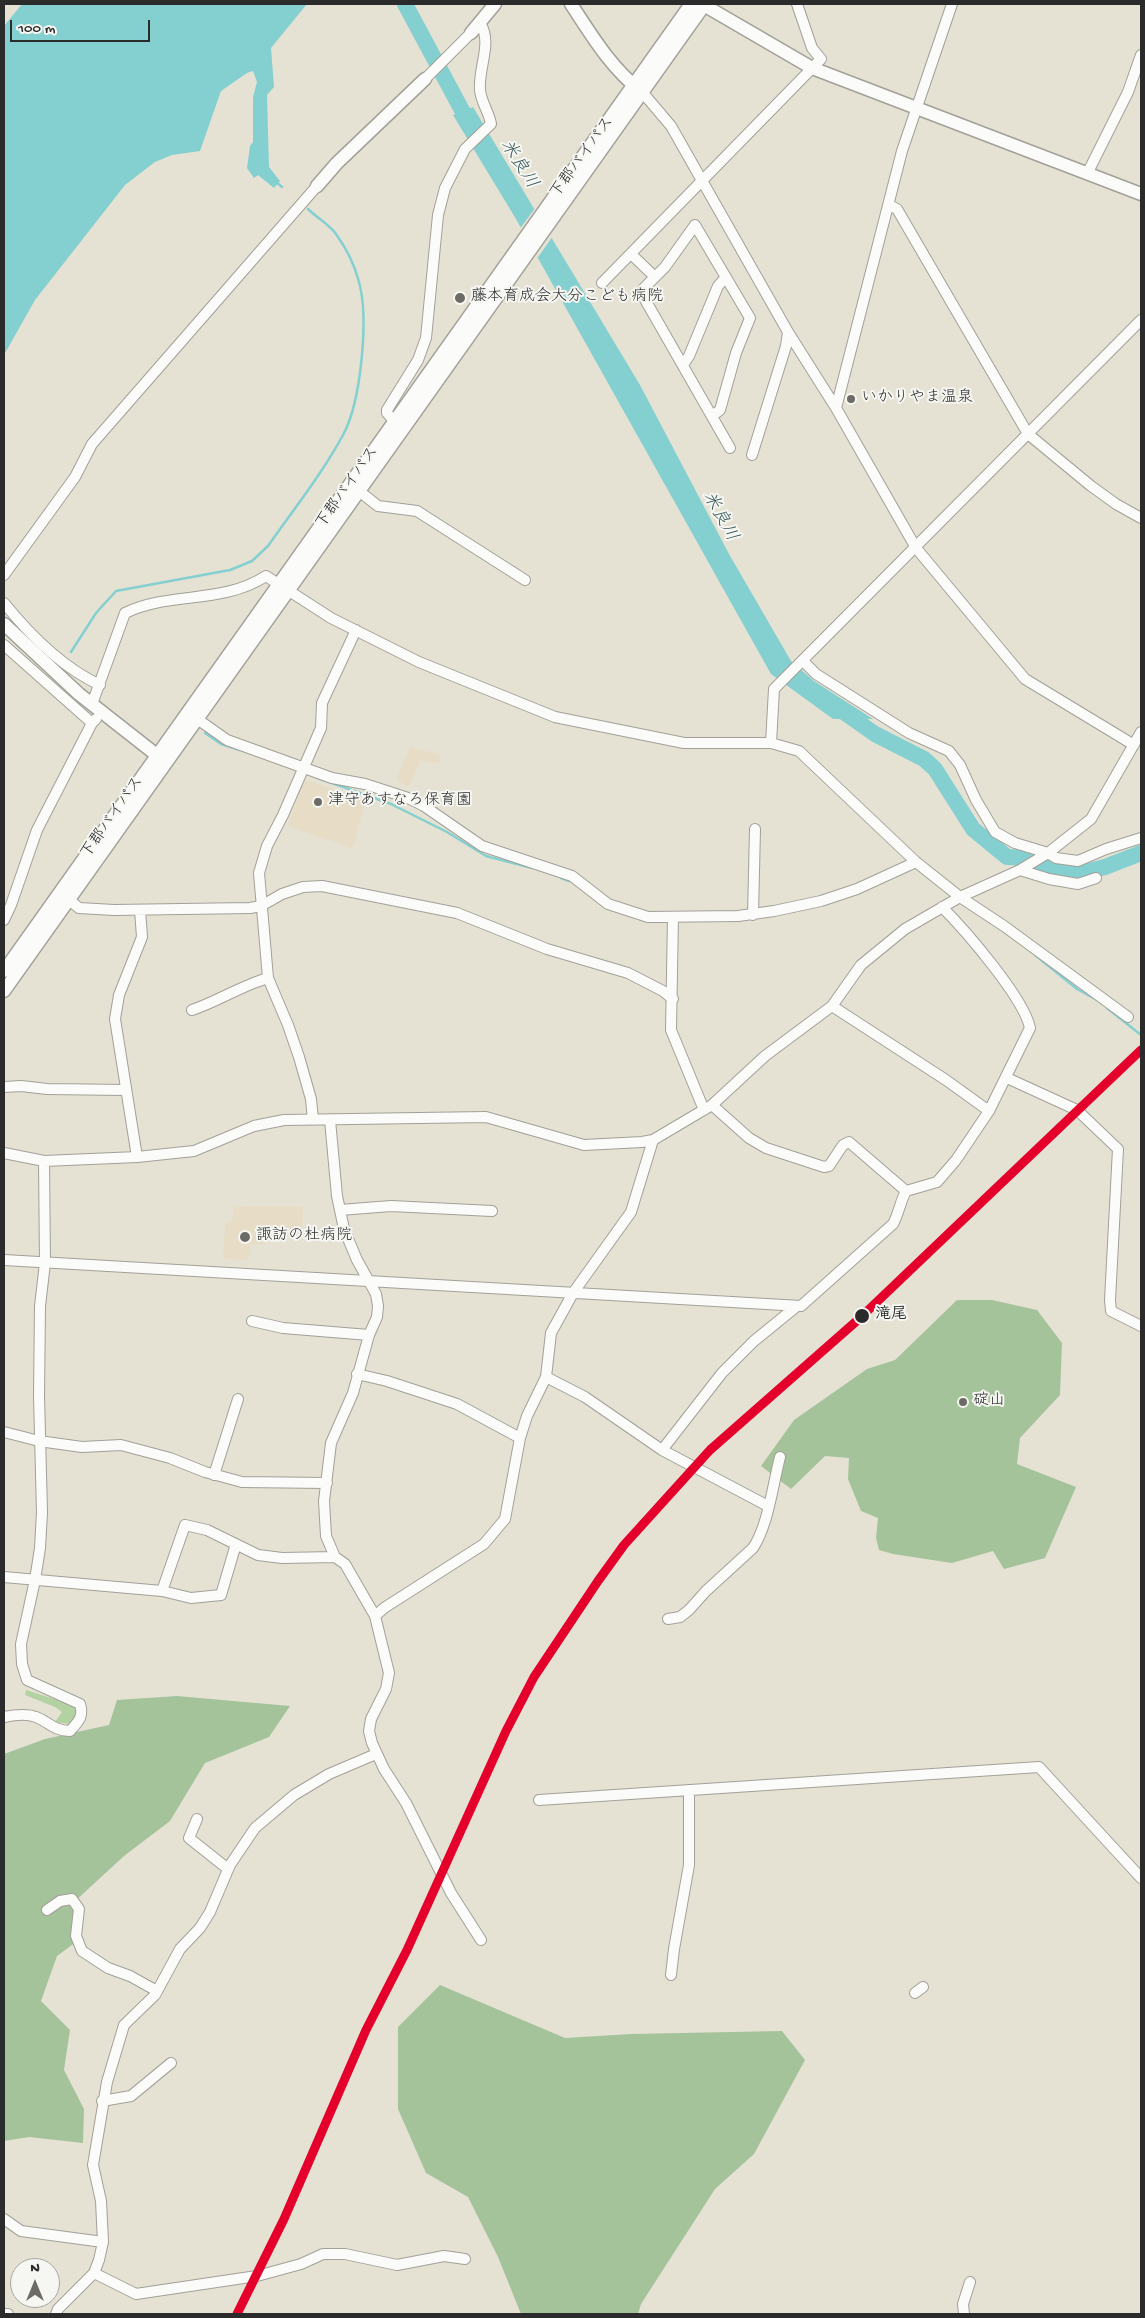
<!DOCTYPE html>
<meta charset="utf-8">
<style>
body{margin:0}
#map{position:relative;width:1145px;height:2318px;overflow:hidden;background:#e5e2d4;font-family:"Gochi Hand",sans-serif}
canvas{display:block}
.frame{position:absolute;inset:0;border:5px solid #2b2b2b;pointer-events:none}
.north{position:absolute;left:10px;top:2258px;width:50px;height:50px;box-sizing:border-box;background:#f6f6f2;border:1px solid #a5a5a2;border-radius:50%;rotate:0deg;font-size:14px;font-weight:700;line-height:20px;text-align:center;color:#2b2b2b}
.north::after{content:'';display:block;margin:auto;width:18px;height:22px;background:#6c6b66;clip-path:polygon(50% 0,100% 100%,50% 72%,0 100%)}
.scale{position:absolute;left:10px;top:20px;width:140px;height:22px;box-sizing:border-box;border:2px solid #2b2b2b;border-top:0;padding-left:6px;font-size:15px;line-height:18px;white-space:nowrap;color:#2b2b2b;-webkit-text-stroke:4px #f6f6f2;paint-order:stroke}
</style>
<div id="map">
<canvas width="1145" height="2318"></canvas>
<div class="frame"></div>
<div class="north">N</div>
<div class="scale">100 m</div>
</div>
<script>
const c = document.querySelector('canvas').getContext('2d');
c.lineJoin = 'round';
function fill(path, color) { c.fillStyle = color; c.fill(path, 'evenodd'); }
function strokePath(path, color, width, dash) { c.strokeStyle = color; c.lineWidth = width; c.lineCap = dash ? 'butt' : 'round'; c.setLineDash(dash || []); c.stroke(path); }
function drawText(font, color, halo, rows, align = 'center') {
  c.font = font + ' "Gochi Hand","Klee One",sans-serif'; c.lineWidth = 4; c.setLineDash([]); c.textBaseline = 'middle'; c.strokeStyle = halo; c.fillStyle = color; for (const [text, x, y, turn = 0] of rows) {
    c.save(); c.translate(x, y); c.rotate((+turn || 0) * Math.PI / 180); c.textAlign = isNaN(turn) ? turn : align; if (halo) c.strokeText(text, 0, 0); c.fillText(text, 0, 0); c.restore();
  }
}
fill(new Path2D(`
 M410 747 439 754 441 764 421 761 408 787 396 779Z
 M305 780 366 799 355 842 351 848 287 826Z
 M234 1206 303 1207 302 1230H267L265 1244H251L248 1260 223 1259 225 1223 232 1221Z`), '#e7ddc6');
fill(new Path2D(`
 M26 1690 73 1705 77 1714 71 1724 55 1722 62 1712 55 1707 25 1695Z`), '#b3d2a2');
fill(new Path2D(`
 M957 1300H992L1037 1310 1062 1343 1060 1395 1020 1438 1017 1464 1076 1487 1045 1558 1004 1569 993 1551 952 1563 893 1554 879 1550 876 1538 878 1518 861 1511 848 1479 849 1458 825 1456 791 1489 761 1466 794 1420 867 1369 895 1360Z
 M177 1696 290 1706 269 1737 205 1763 170 1821 124 1856 74 1902 76 1942 57 1956 41 2001 70 2030 64 2070 84 2109 83 2143 29 2137 4 2141V1754L45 1739 109 1725 117 1700Z
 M440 1985 565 2038 631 2034 782 2031 805 2060 754 2154 715 2189 641 2304 638 2314H521L498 2257 468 2197 426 2173 398 2109V2027Z`), '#a4c39a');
fill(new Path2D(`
 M22 4H307L271 48 274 87 267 95 269 167 280 181 274 188 258 175 254 178 247 168 250 146 253 142V97L257 82 253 71 247 73 221 91 200 151 172 155 155 162 125 185 35 300 4 355V26Z
 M473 107 640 385 729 554 791 661 814 681 873 719H833L771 674 516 219 453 115Z`), '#84d0d0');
fill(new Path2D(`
 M536 207 553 236 536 260 519 230Z`), '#e5e2d4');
strokePath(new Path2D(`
 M276 182 282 187
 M71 652 96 613 116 591 230 570 252 561 268 546C293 510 322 474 343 435 361 402 369 319 359 282 355 266 346 248 336 234 330 225 316 217 308 209
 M205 733 221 744 240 750
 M318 778 391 804 447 832 486 856 532 868
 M561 878 569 881
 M1035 955 1077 989 1097 1000
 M1107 1008 1141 1035`), '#84d0d0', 2.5);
strokePath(new Path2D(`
 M405 4 472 129
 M835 706 875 734 924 759 935 769 973 829 1007 857 1031 858 1049 868 1076 874 1105 867 1141 853`), '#84d0d0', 16);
const minor = new Path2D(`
 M952 4 902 151 836 408 916 548 1025 679 1134 745
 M425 79 471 33
 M643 93 671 126 788 332 836 408
 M1088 172 1128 92 1141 55
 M889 205 897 209 1028 434 1091 486 1116 504 1141 518
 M631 254 655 277
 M602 283 821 59 812 48 797 4
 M683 365 689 356 718 286 726 277
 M712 416 720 410 736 353 750 318 695 225 665 267 643 289V296L730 448
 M395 422 387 413V410L418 360 426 338 438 215 445 188 465 149 491 124C489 112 481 102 480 90 478 68 493 42 480 23
 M752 455 786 346 788 332
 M359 491 378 506 417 511 525 580
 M4 575 75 477 92 444 317 186
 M4 603C30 635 63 668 100 685
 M4 645 92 723 96 719
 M803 661 816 674 909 733 949 751 960 765 976 800 995 832 1015 843 1048 853 1056 858 1078 861 1106 849 1141 838
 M92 704 125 613C170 591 221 605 266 576L331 618 419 662 555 717 684 743H771L799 751 916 862 960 897 1004 926 1128 1017
 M193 716 227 740 332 778 365 784 408 798 424 806 482 846 572 876 608 904 648 917 738 916 774 911 821 901 857 889 916 862
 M771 743 774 689 1141 320
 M1020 870 1049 879 1078 884 1096 878
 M63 895 79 908 114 910 250 908 261 906 282 894 303 887 322 886 457 913 547 949 628 973 663 991 673 999
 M753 915 755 829
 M673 917 671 1030 704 1110
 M4 920 11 905 37 830 92 723
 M832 1006 946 1080 989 1111
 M192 1010C218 1001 241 986 268 978
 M1007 1078 1077 1110 1118 1149 1110 1300 1111 1311 1141 1326
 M4 1087 21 1086 47 1089 126 1090
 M712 1105 749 1138 766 1148 824 1167 829 1166 843 1145 849 1142 906 1191
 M313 1120 311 1099 299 1057 288 1025 268 978 259 873 267 846 283 815 321 728 322 703 356 630
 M330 1120 337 1196 344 1229 357 1260 376 1294 378 1306 377 1317 369 1335 353 1393 331 1443 324 1501 326 1536 335 1557 345 1564 375 1616 389 1673 386 1689 371 1719 369 1731 372 1743 384 1769 406 1803 451 1893 481 1940
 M4 1153 44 1161 137 1157 194 1151 254 1126 284 1120 486 1117 584 1145 642 1142 653 1140 712 1105 765 1056 832 1006 861 965 905 929 960 897 1020 870 1048 853 1091 819 1141 732
 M137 1157 115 1019 119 995 142 937 140 910
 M340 1210 391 1206 492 1211
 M4 1260 801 1306 893 1224C899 1213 900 1202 906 1191L937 1182 956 1160 989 1111 1030 1028C1024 998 965 930 942 907
 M252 1321 283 1328 369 1335
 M357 1374 387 1381 457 1404 520 1438
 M546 1377 585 1397 662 1450 768 1506
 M4 1432 39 1441 82 1447 121 1445 170 1458 205 1472 242 1482 327 1483
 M662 1450 722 1373 754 1341 797 1306
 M214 1475 238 1399
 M4 1577 162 1591 185 1525 207 1530 258 1555 282 1558 335 1557
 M162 1591 191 1598 221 1595 236 1544
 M375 1616 384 1608 484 1544 505 1519 520 1438 527 1416 546 1377 551 1333 573 1293 631 1212 653 1140
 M668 1619 680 1617 689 1610 706 1591 753 1548C768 1526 773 1484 780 1457
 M4 1717C14 1715 26 1713 36 1717 51 1723 52 1730 70 1731 78 1722 84 1717 80 1704L27 1680 22 1664 21 1644 35 1580 40 1548 42 1512 39 1396 40 1306 45 1263 44 1161
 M539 1800 1039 1767 1141 1878
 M197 1819 189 1838 228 1869
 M47 1910 60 1901 72 1899 79 1909 76 1936 82 1951 108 1968 130 1976 157 1991
 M671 1975 674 1949 689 1865V1790
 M915 1993 923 1987
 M102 2101 131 2096 171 2063
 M4 2219 21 2231 103 2242
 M94 2273 136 2294 257 2276 301 2264 323 2254H345L397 2265 444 2256 465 2259
 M4 2314H8
 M56 2314 58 2309 94 2273 99 2260 103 2242 101 2201 93 2165 107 2082 124 2025 155 1995 180 1949 200 1928 210 1912 230 1865 255 1828 294 1795 329 1774 376 1754
 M964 2314 963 2304 970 2282`);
const tertiary = new Path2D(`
 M571 4C592 36 611 68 641 91
 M702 4 812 68 1141 194
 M471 33 495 4
 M317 186 337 163 425 79
 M4 624 79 694 163 760
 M4 971 691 4
 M4 991 705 4`);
strokePath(minor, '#a2a098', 12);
strokePath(tertiary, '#a2a098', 15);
strokePath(minor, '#fbfbf9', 10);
strokePath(tertiary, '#fbfbf9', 12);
strokePath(new Path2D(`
 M237 2314 284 2219 366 2030 407 1950 506 1731 534 1677 598 1581 624 1545 710 1450 860 1318 1141 1050`), '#e4002b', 9);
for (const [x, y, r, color] of [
 [460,298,6,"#6c6b66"],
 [851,399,5,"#6c6b66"],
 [318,802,5,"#6c6b66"],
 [245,1237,6,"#6c6b66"],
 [862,1316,8,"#2b2b2b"],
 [963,1402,5,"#6c6b66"]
]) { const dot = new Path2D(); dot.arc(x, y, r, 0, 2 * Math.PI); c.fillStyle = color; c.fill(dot); strokePath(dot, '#f6f6f2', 2); }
drawText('16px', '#2b2b2b', '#f6f6f2', [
 ["下郡バイパス",583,158,-54],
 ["下郡バイパス",348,488,-55],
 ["下郡バイパス",113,818,-55]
]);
drawText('16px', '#2b2b2b', '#f6f6f2', [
 ["藤本育成会大分こども病院",471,298],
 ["いかりやま温泉",861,399],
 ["津守あすなろ保育園",328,802],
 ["諏訪の杜病院",256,1237],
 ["碇山",973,1402]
], 'left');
drawText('bold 16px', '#2b2b2b', '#f6f6f2', [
 ["滝尾",875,1316]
], 'left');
drawText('italic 18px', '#395a5c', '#f6f6f2', [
 ["米良川",518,165,58],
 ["米良川",719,517,61]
]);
</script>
